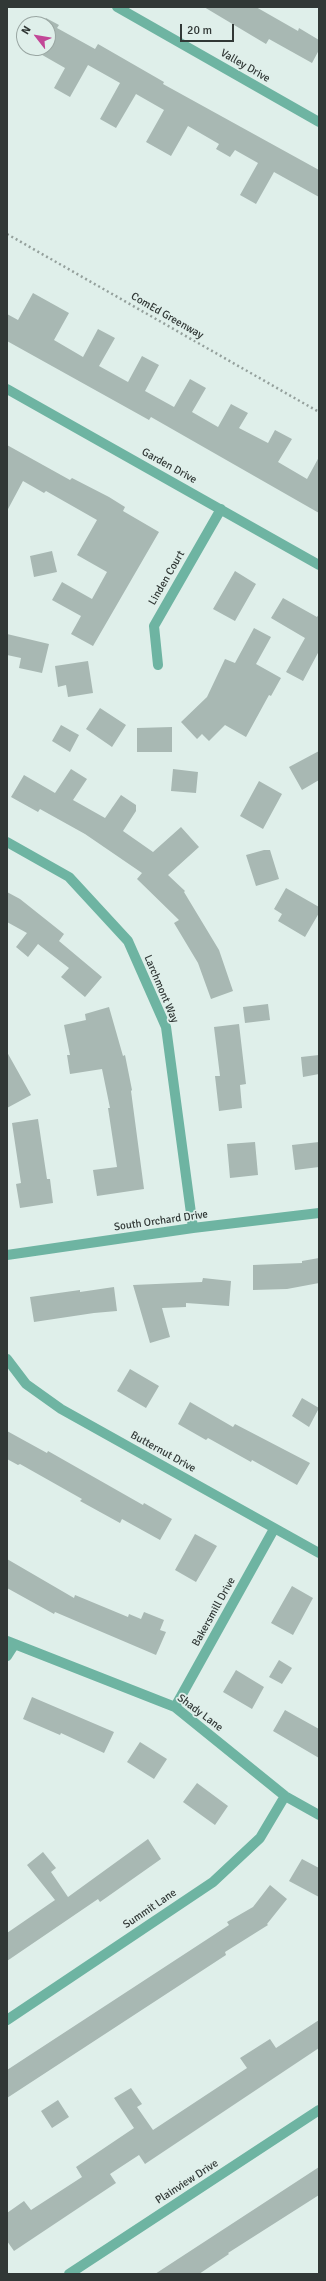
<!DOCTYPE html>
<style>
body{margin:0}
#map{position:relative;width:326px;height:2281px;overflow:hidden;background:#dfefea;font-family:Signika,sans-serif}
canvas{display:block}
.frame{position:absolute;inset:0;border:8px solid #313836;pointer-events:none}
.north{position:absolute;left:16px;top:16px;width:40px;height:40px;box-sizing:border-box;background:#dfefea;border:1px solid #99a6a2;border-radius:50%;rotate:301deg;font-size:11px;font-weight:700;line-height:16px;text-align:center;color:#313836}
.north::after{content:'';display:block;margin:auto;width:14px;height:18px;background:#c24797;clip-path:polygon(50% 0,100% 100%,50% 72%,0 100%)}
.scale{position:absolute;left:180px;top:24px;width:54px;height:18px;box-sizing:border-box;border:2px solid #313836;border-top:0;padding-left:5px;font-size:12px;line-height:14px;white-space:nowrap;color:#313836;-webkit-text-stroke:3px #dfefea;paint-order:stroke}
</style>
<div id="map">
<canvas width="326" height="2281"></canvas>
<div class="frame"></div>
<div class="north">N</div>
<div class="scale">20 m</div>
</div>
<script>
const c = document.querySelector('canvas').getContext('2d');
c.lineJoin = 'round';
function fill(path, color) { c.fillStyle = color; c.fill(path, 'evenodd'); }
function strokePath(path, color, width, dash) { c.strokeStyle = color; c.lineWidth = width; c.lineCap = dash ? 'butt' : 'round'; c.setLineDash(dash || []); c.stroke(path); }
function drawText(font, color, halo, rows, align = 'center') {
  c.font = font + ' Signika,sans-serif'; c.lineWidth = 3.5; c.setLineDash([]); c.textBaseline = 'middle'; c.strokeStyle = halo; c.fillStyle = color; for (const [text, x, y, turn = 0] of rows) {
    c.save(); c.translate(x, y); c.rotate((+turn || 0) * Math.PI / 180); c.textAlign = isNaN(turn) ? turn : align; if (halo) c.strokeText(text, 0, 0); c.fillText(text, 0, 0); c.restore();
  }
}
fill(new Path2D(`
 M204 7H256L298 31 299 28 319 40V50L312 63 269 39 266 44Z
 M46 18 59 25 57 28 95 49 98 44 164 82 163 84 319 170V197L274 172 256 204 240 195 258 163 235 150 230 157 216 149 219 144 188 126 171 156 146 142 164 110 136 94 116 128 100 119 120 83 88 65 70 97 54 88 65 68 30 48H48V24H43Z
 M33 293 69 313 54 340 83 357 98 329 115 338 99 366 128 382 142 356 159 365 145 391 174 407 190 379 206 388 192 412 218 427 231 404 248 413 239 428 268 443 275 430 292 439 278 462 307 479 319 457V513L151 417 149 420 7 341V314L18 320Z
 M7 445 70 480 72 478 109 497 125 507 123 511 159 532 93 646 71 634 81 616 52 600 62 582 92 599 107 572 77 555 97 520 46 491 44 493 23 481 7 511Z
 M52 551 57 572 34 577 30 556Z
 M235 571 256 584 235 621 213 609Z
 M283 598 317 617 319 614V651L303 681 286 672 305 638 271 618Z
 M254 628 271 637 256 664 281 678 271 696 269 695 246 737 225 725 209 741 202 734 197 739 181 722 207 697 225 659 235 663Z
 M7 634 49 644 42 673 19 668 21 658 7 655Z
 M88 661 93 693 68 697 66 685 58 687 55 666Z
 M100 708 126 725 112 747 86 729Z
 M61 725 79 735 70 752 52 741Z
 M172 727V752H137V728Z
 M319 751V780L302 790 289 767Z
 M71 769 87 779 73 800 105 818 121 795 136 805V811L123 831 153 852 181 827 199 847 168 875 185 891 184 892 219 950 233 991 211 999 198 963 174 923 179 920 137 879 142 873 85 834 40 809 38 812 11 797 24 775 55 793Z
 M173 769 198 772 196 793 171 791Z
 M259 781 282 794 263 829 240 816Z
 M264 850H270L279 879 256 886 246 855Z
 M286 888 319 907V913L305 937 278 921 282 914 274 909Z
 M7 892 20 899 64 934 59 941 102 977 85 997 61 977 69 968 38 944 28 957 16 947 27 933 7 922Z
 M268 1004 270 1020 245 1023 243 1007Z
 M109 1007 123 1056 125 1055 132 1090 131 1091 144 1189 97 1196 93 1170 117 1167 108 1108H110L102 1069 70 1074 67 1055H70L64 1025 86 1020 85 1014Z
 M239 1024 246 1084 240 1085 242 1108 219 1111 215 1076H220L214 1027Z
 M7 1052 31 1095 7 1108Z
 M319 1055V1074L303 1077 301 1057Z
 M38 1119 47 1179H50L53 1203 20 1208 16 1184 21 1183 12 1123Z
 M255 1142 258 1175 230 1178 227 1144Z
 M319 1142V1167L295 1170 292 1145Z
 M319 1258V1283L287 1289 253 1290V1265L302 1263V1261Z
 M203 1278 231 1281 229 1306 186 1303V1307L162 1308 170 1337 150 1343 133 1285 202 1282Z
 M114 1287 117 1311 94 1313 34 1322 30 1297 80 1290V1292Z
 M130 1369 159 1386 146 1408 117 1391Z
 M302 1398 319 1408 309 1427 292 1416Z
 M190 1402 233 1427 235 1424 310 1463 297 1485 252 1460 251 1462 208 1438 206 1440 178 1424Z
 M7 1431 47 1453 48 1451 143 1505 144 1503 172 1519 160 1540 122 1519 120 1523 80 1501 82 1499 20 1464 18 1465 7 1459Z
 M195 1534 217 1546 196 1582 175 1570Z
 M7 1559 74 1598 75 1595 128 1617 129 1614 141 1619 144 1612 164 1620 160 1630 166 1632 156 1655 55 1612 54 1614 7 1588Z
 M292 1586 313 1598 293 1635 271 1623Z
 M279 1660 292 1668 282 1684 269 1677Z
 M236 1670 264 1687 252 1709 223 1692Z
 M32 1697 114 1732 104 1753 61 1733 60 1735 23 1719Z
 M285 1710 319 1729V1758L273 1731Z
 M140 1742 167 1759 154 1779 127 1762Z
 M197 1783 228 1806 215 1825 183 1802Z
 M148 1839 161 1859 100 1902 98 1899 7 1961V1933L55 1900 27 1865 43 1852 56 1868 51 1872 68 1897Z
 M302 1859 319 1868V1897L289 1881Z
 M270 1885 287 1899 267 1924 268 1925 225 1952 226 1955 7 2098V2070L229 1925 227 1922 253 1907Z
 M319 2020V2048L145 2164 139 2155 110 2174 116 2183 14 2251 7 2241V2213L24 2201 31 2210 82 2177 76 2167 134 2128 114 2098 131 2088 142 2104 137 2107 153 2130 247 2068 240 2058 270 2039 276 2048Z
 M58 2100 69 2117 52 2128 41 2111Z
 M319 2167V2195L228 2253 229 2254 199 2274H155Z`), '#a8b8b3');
strokePath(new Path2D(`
 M7 234 319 412`), '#94a09c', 2.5, [2, 3]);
strokePath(new Path2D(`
 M117 7 319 122
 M7 389 319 565
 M158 665 154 626 221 509
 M7 842 69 877 128 941 166 1027 193 1228
 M7 1255 193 1228 319 1213
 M7 1359 26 1384 61 1409 319 1553
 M7 1641 175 1707 285 1796 319 1815
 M7 1656 14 1645
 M175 1707 274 1529
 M7 2020 213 1882 260 1838 285 1796
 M69 2274 319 2110`), '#6eb4a2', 10);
drawText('11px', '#313836', '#dfefea', [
 ["Valley Drive",245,66,30],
 ["ComEd Greenway",167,316,30],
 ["Garden Drive",169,466,29],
 ["Linden Court",167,578,-60],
 ["Larchmont Way",161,989,67],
 ["South Orchard Drive",161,1221,-8],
 ["Butternut Drive",163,1452,29],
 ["Bakersmill Drive",214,1612,-61],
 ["Shady Lane",200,1713,37],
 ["Summit Lane",150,1909,-34],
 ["Plainview Drive",187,2182,-33]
]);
</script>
